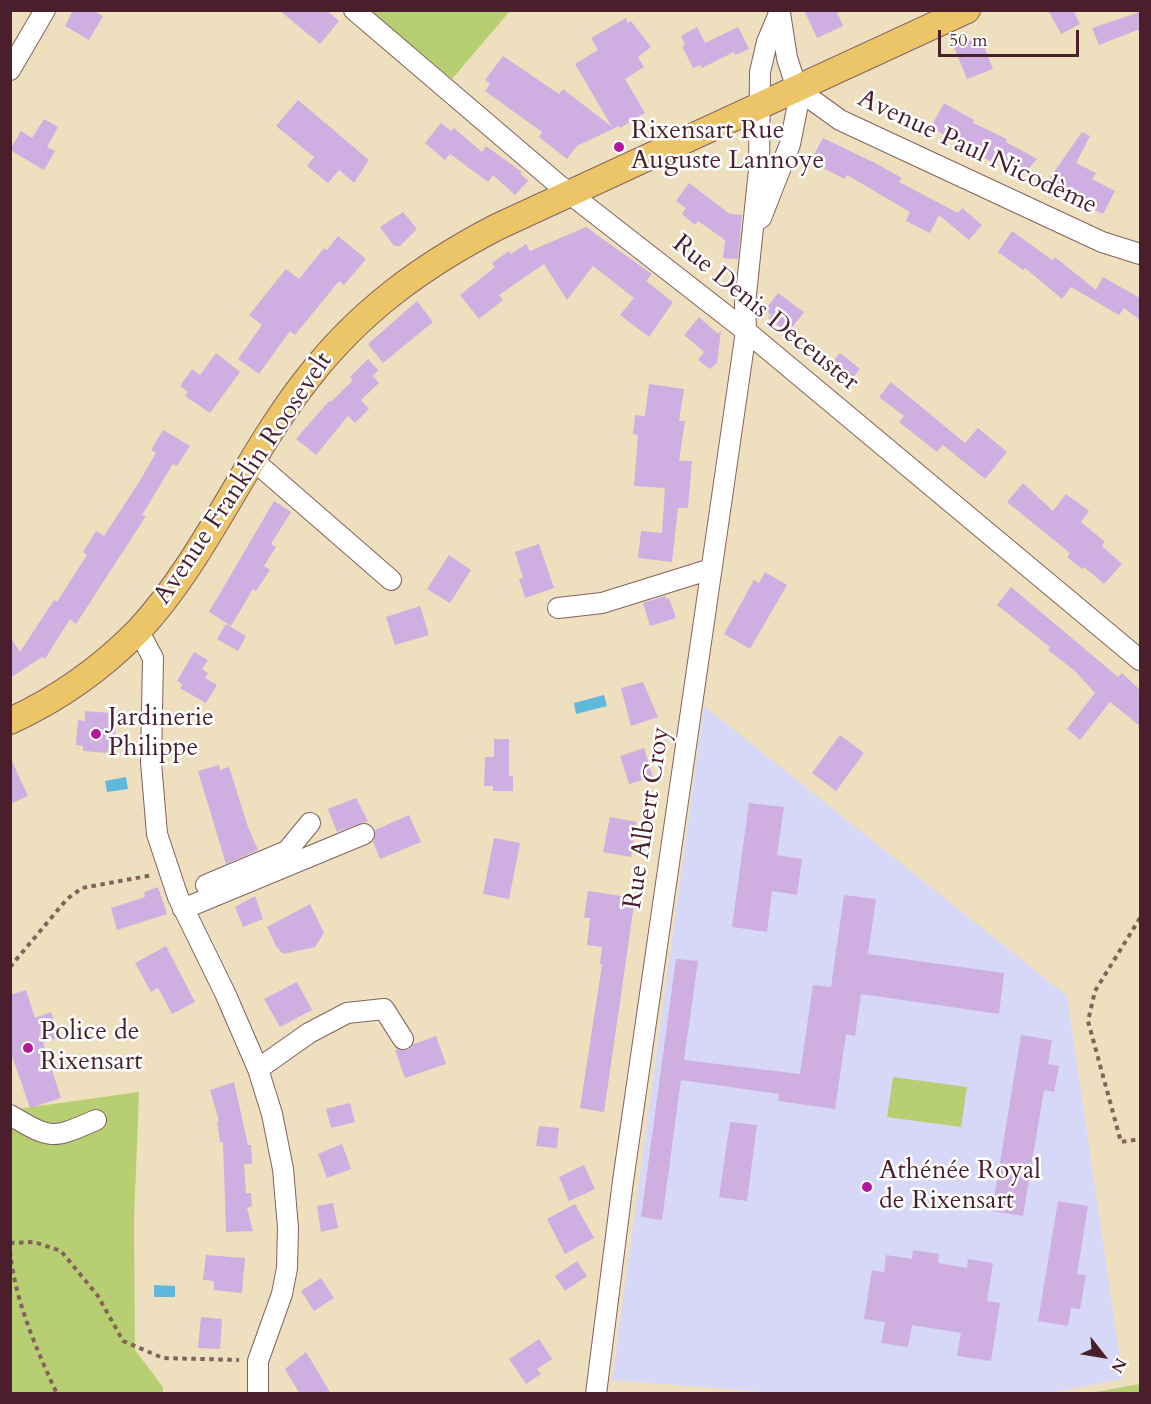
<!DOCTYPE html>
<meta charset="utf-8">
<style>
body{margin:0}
#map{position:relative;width:1151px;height:1404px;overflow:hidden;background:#eedfbe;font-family:Cardo,serif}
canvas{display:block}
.frame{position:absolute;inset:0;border:12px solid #4a1f2b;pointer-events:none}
.north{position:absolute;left:1073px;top:1326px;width:60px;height:60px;-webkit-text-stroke:4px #fff;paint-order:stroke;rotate:121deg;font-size:16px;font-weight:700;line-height:24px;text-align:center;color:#4a1f2b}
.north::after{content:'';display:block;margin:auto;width:21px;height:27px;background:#4a1f2b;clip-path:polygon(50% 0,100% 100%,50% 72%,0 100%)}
.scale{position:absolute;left:938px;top:30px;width:141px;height:27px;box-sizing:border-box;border:3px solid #4a1f2b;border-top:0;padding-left:8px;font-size:18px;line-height:21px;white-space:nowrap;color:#4a1f2b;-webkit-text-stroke:4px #fff;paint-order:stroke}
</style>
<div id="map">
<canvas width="1151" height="1404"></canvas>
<div class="frame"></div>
<div class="north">N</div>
<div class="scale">50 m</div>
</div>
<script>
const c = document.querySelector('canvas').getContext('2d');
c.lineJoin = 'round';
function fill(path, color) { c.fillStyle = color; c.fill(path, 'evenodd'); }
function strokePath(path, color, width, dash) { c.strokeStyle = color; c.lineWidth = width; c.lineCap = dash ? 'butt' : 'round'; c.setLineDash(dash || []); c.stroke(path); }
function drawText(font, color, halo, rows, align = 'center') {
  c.font = font + ' Cardo,serif'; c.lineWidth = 5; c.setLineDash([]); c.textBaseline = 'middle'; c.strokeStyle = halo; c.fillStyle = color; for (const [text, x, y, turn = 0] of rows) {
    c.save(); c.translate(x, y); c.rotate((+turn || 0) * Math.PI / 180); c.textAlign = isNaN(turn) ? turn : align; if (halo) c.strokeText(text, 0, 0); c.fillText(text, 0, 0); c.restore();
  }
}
fill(new Path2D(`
 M704 706 1067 996 1123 1379 1044 1394H792L612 1380Z`), '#d7d7f8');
fill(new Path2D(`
 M370 11H510L452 79Z
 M893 1077 967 1087 961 1127 887 1117Z
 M139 1092 134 1220 135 1350 163 1387V1393H11L10 1110Z
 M1140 1384V1393H1090Z`), '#b8ce72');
fill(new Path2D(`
 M604 695 607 706 576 714 574 703Z
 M126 777 128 789 107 792 105 781Z
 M154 1285 175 1286V1297H154Z`), '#5fb8dc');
fill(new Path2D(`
 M73 10H92L103 16 89 40 65 26Z
 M279 10H326L339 21 320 44Z
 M804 10H836L843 26 817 38Z
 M1048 10H1073L1080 24 1061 34Z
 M1140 12V29L1099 45 1092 28Z
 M626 18 628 23 631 21 651 47 638 57 644 67 625 79 645 113 620 128 619 126 577 146 567 159 539 137 542 132 485 91 490 84 485 80 503 56 559 94 563 89 612 127 575 64 598 50 591 38Z
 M697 27 705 43 738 27 749 49 735 55 734 52 702 68 700 65 693 68 682 46 685 45 681 36Z
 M980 37 993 69 967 79 954 47Z
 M298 100 369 160 354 183 339 170 328 183 307 166 314 157 276 126Z
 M944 103 974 120 973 123 1007 139 1006 142 1037 159 1023 175 997 161 996 164 975 153 931 127Z
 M44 119 58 127 47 147 55 151 44 170 10 150 21 131 32 138Z
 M441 123 451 131 454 128 482 152 486 146 522 172 520 173 528 181 515 195 493 175 488 182 450 154 445 160 425 143Z
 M1082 132 1090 136 1076 163 1096 173 1092 179 1115 191 1103 214 1045 185Z
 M823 138 875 163 902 178 899 182 958 213 962 208 982 225 969 240 939 215 930 233 906 221 910 212 847 175 845 179 810 162Z
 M689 183 730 214 742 215 738 259 723 258 725 240 698 221 695 225 682 214 686 208 676 201Z
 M403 212 417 229 400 246H394L380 227Z
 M586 227 652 274 646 281 673 302 649 337 620 315 634 298 593 266 567 300 544 264 499 295 503 300 479 319 460 295 495 267 492 263 509 251 511 254 526 244 530 251Z
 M1012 231 1052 260 1055 257 1096 290 1103 277 1140 298V320L1124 308 1119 315 1071 287 1062 299 1025 268 1023 270 998 252Z
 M338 236 366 259 344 285 339 281 295 335 290 331 259 374 238 359 262 325 249 315 286 269 299 279 324 248 327 250Z
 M778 293 804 312 788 333 768 318 771 315 765 310Z
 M417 301 433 322 383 363 368 344Z
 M699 317 718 334 721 331 717 363 710 369 698 360 704 352 684 335Z
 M216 353 240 372 210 413 185 396 188 392 180 386 192 369 200 375Z
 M840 353 860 369 847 385 827 369Z
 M368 359 378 370 373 376 379 383 361 400 369 409 355 423 348 416 316 455 296 439 329 401 331 402 353 380 350 377Z
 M891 382 965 443 978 428 1007 452 985 479 943 445 937 452 899 422 904 416 879 397Z
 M649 384 684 389 679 421H685L679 461H692L688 508H678L672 562 638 558 641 531 662 533 665 488 634 486 638 435 633 434 635 415 645 416Z
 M163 430 190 446 177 466 173 464 142 515 146 516 76 624 70 619 45 659 42 657 10 678V637L20 652 54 600 57 602 87 555 83 552 96 531 104 536 139 482 156 453 151 450Z
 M1023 483 1053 511 1066 494 1089 511 1081 522 1105 542 1102 546 1122 564 1104 584 1084 567 1082 569 1067 557 1070 553 1007 502Z
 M274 501 291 512 271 544 276 547 264 566 270 570 256 591 253 589 231 626 209 612Z
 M539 544 554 588 525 598 519 579 523 578 515 552Z
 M449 555 471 570 450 603 427 589Z
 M765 572 787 585 750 649 724 634 754 580 759 583Z
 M1011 587 1118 677 1122 673 1140 690V726L1110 702 1080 740 1067 729 1095 693 1075 671 1048 650 1050 647 997 605Z
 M665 596 666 599 669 598 676 618 650 626 643 603Z
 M420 606 429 635 395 645 386 617Z
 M226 624 246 636 238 651 217 639Z
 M194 652 208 660 202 669 208 673 205 678 217 685 206 703 180 688 183 684 177 681Z
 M643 682 658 717 631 726 621 688Z
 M85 711 111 713 110 723H116L114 748H108V753L83 751V746L76 745 78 720 85 721Z
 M840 735 864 753 836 791 812 773Z
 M494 739H509V776H513V791H493V786H484L485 757H494Z
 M644 748 653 777 629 784 620 756Z
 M10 757 28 796 10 804Z
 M219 765 220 770 229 767 248 827 258 850 226 864 198 771Z
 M356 798 368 821 337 832 328 809Z
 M749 803 784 807 777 855 802 859 797 895 772 891 767 932 732 927Z
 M409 815 421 842 380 859 373 842 375 830Z
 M610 817 637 822 631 857 603 852Z
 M494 838 520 843 509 899 483 894Z
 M158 887 167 914 117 930 111 908 145 897 144 892Z
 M588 891 635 898 604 1112 580 1108 602 965 600 964 602 947 587 945 590 918H584Z
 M844 895 876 899 868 954 1004 973 999 1014 861 994 855 1036 846 1034 835 1109 778 1101 779 1094 681 1080 662 1220 641 1217 676 959 698 961 684 1060 800 1074 813 985 831 987Z
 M255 896 263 919 243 927 235 907Z
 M310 904 324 933 315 947 283 954 276 946 267 927Z
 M166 946 195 1002 172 1014 158 988 151 992 135 963Z
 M297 982 312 1010 280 1027 264 999Z
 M26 990 35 1018 51 1012 60 1037 43 1043 61 1098 30 1108 10 1050V995Z
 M1021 1035 1052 1040 1048 1064 1059 1066 1054 1092 1044 1090 1023 1216 992 1211Z
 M436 1036 446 1064 405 1078 395 1050 409 1049 414 1044Z
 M234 1082 248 1145H251L252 1164H244L246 1193H251L252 1206 247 1208 253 1231 226 1232 223 1142H220L217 1122 219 1121 210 1090Z
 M350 1103 355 1122 331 1128 326 1109Z
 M730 1122 757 1125 747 1201 719 1197Z
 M539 1126 559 1128 557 1148 536 1146Z
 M342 1144 351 1169 327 1178 318 1154Z
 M584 1165 595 1189 569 1201 559 1177Z
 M1058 1201 1088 1206 1077 1274 1086 1275 1080 1309 1071 1308 1068 1326 1038 1321Z
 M333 1203 338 1228 321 1232 317 1206Z
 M575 1204 594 1238 565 1254 547 1219Z
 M913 1250 939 1254 938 1263 967 1268 968 1259 993 1263 987 1301 1000 1303 991 1361 957 1356 961 1333 912 1325 908 1347 881 1343 885 1322 864 1319 872 1270 884 1272 886 1255 912 1259Z
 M206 1255 245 1258 242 1293 214 1290V1281L203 1280Z
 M577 1261 587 1276 565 1291 555 1276Z
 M321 1278 334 1298 314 1311 301 1291Z
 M201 1317 222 1319 220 1349 198 1348Z
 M539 1339 552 1359 537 1369 541 1374 526 1384 509 1359Z
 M306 1352 324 1382 331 1394H300L285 1369Z`), '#cfafe1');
const minor = new Path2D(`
 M354 10 560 186 746 331 1140 660
 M10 70 45 10
 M797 89 840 120 1102 242 1140 254
 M761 218 790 144 798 104 797 89 787 58 780 13
 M253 460 391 580
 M558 608 602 603 711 569
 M138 630 153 658 151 762 157 834 178 897 225 993 258 1069 272 1114 283 1169 288 1228 287 1268 282 1294 258 1361V1394
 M206 885 287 851 310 823
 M183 909 364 834
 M258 1069 309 1033 347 1013 384 1009 403 1039
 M10 1115C52 1140 52 1139 96 1120
 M596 1394 623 1181 746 331 745 304 759 170 760 72 767 42 780 11`);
const major = new Path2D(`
 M10 721C58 699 102 668 139 630 206 558 246 456 308 378 360 311 422 266 497 227L967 10`);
strokePath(minor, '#83625e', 22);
strokePath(major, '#83625e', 28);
strokePath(new Path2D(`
 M1140 918 1095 991 1088 1021 1121 1142 1140 1139
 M10 967 67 899 82 888 153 875
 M10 1243 34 1242 61 1251 98 1296 123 1341 163 1358 239 1360
 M10 1251C15 1301 36 1348 57 1394`), '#83625e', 4, [4.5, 4.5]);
strokePath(minor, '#fff', 20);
strokePath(major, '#edc569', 26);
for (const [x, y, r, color] of [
 [619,147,6,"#b5179e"],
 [96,734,6,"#b5179e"],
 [28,1048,6,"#b5179e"],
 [867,1187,6,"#b5179e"]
]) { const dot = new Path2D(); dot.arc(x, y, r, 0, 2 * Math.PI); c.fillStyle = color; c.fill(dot); strokePath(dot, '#fff', 2); }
drawText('26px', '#4a1f2b', '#fff', [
 ["Rixensart Rue",631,132],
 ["Auguste Lannoye",631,162],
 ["Jardinerie",108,719],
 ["Philippe",108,749],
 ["Police de",40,1033],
 ["Rixensart",40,1063],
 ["Athénée Royal",879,1172],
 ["de Rixensart",879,1202]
], 'left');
drawText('26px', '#4a1f2b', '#fff', [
 ["Avenue Paul Nicodème",977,153,25],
 ["Rue Denis Deceuster",765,314,39],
 ["Avenue Franklin Roosevelt",244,479,-56],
 ["Rue Albert Croy",648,818,-81]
]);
</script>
